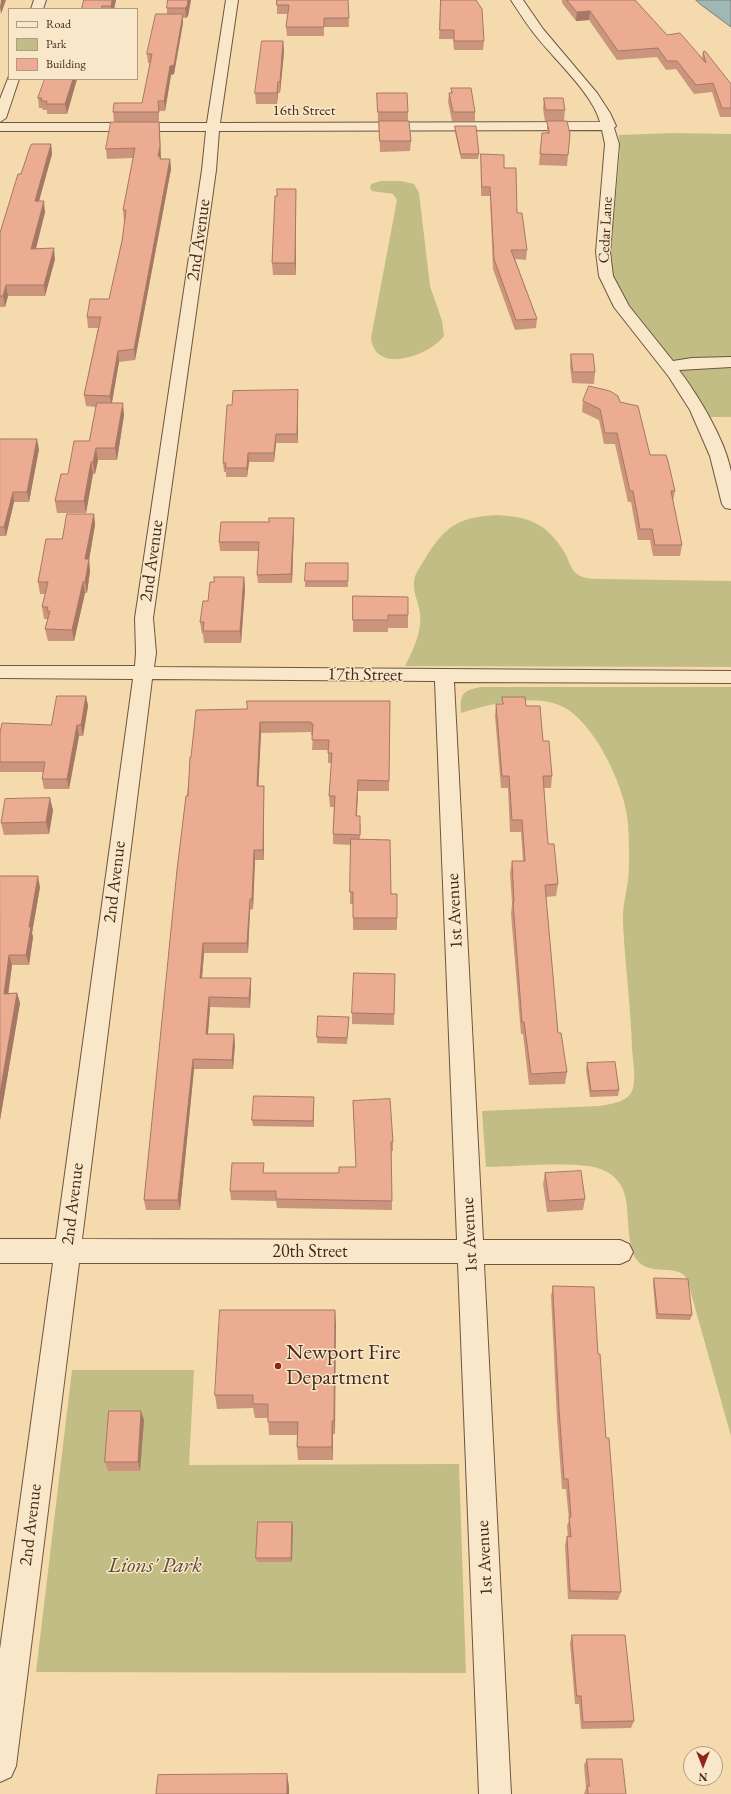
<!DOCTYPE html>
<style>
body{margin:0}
#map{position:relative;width:731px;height:1794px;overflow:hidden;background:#f4daac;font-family:"EB Garamond",serif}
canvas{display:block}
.legend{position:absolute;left:8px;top:8px;width:130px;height:72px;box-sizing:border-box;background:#f8e7c9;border:1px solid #b09b85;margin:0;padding:5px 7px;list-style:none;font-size:12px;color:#44291e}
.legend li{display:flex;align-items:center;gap:8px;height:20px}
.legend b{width:20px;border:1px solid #b09b85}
.north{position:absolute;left:683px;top:1746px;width:40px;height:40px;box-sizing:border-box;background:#f8e7c9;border:1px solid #b09b85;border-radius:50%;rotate:180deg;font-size:11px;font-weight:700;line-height:16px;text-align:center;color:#44291e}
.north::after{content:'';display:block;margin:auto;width:14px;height:18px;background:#8f2418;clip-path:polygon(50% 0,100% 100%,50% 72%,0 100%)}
</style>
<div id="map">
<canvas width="731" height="1794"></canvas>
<ul class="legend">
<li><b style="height:5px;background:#f8e7c9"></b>Road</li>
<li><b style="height:11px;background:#c2bd84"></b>Park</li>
<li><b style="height:11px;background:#ecac91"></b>Building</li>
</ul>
<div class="north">N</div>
</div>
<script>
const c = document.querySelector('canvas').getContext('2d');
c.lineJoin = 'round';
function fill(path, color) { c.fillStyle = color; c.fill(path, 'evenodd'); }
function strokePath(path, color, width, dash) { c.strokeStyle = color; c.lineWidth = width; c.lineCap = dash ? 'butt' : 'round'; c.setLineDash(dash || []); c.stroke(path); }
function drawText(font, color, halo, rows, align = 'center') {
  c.font = font + ' "EB Garamond",serif'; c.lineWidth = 3; c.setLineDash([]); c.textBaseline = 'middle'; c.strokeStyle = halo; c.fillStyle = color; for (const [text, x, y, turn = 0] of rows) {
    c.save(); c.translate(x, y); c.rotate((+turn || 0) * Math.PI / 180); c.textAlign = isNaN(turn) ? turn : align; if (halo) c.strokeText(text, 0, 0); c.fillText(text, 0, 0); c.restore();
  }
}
fill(new Path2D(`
 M673 133 731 134V417H710L681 371 629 305 621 293 613 276 610 257 620 151 619 135Z
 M401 181 414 184 419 193 430 286 442 321 444 336C429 356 375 375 371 338L397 200 393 194 372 191 370 188 371 184 381 181Z
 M498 515C528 517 546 523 563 550 568 557 570 569 577 574 584 579 594 579 602 579L731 581V667L405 666C414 648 424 628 419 608 417 599 413 591 414 581 415 573 422 564 426 557 447 524 460 517 498 515Z
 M482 687H731V1436L687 1279C678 1262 650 1278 636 1259 627 1247 629 1216 626 1200 624 1187 616 1175 603 1170 581 1160 513 1167 486 1167L482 1111 600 1106C611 1104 630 1102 633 1088 636 1076 633 1061 632 1049 631 1007 625 965 623 923 622 908 626 895 628 881 630 862 629 842 628 823 626 788 593 718 559 705 531 694 488 704 461 713 460 694 462 690 482 687Z
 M72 1370H194L189 1465 459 1464 466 1673 36 1672Z`), '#c2bd84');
const water = new Path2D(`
 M696 0H731V27L700 4Z`);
fill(water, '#a0b8b4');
strokePath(water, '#7b7f78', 1);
const minor = new Path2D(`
 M34 0H46L43 9H31Z
 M226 0H238L220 123 600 122C593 94 554 59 536 36 527 25 519 12 511 0H523L543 29 597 93 610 113 616 126 614 128 619 144 610 252 613 276 629 306 673 361 692 358 731 357V367L679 370C698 395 726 441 731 472 731 484 731 497 731 509L725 508 722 504 710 456 690 410 669 377 614 307 599 276 596 252 605 144 602 130 219 131 216 170 153 618 156 653 154 667 731 671V683L454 682 483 1240H620L629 1244 633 1252 629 1260 620 1264H484L511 1794H479L458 1263H79L16 1766 11 1777 0 1782V1649L53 1263H0V1239H56L133 679 0 678V666H135L136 653 135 618 202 170 206 131H0V123H207ZM152 679 435 681 457 1240 82 1239Z
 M9 76V79H19L6 118 0 122V99Z`);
strokePath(minor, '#705542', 2);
fill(minor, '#f8e7c9');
fill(new Path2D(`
 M84 0H116L114 9H82Z
 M191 0 188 16 186 18H183V23L174 74 171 75 165 111H159V122H114L113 112 142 103 150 63H148L147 54 167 14V8Z
 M348 0 349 27H324V36H287L286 27 288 14H277V5Z
 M441 0 484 41 483 50H454L453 39H439Z
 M562 0H635L667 35 702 58 703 52 731 84V117H720L712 92 694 94 676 69 666 70 657 57 617 60 589 20 576 21 562 3Z
 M283 41 284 52 280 93H278L277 104H256L255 93Z
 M77 79 67 114H47V110H43L42 108H39L38 98Z
 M451 88 475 112V121H452L448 102 449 93H451Z
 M377 93 408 112V121H378Z
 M544 98 565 110 564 121H545L543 109Z
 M379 121 411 141 410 151 380 152Z
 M547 121 570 134 567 166 539 165 542 133H547Z
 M159 122 161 159H170L171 169 135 360 119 362 112 403 124 415 117 460H98L95 474H93L86 513H57L55 501 68 474 89 441 96 407 86 406 84 395 98 328H88L87 317 109 299 122 241 125 221H124L123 210 133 158 107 159 106 149Z
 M455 126 479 154 478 159H461L455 132Z
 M51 144 52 154 39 201 45 212 36 249 55 259 45 296H8L5 307H0V233L21 174Z
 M481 154 504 168 527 250 526 260 515 259 537 319 536 328 515 330 493 269 490 196H481Z
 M296 189V275H273L272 263 277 196Z
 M571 354 595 372 594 384 572 383 570 366Z
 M298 399V443H276L274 462H249L247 477H226V472H224L223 463 232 405Z
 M583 401 620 402 650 455 675 491 673 501 682 545 680 556H653L650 540H638L631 502H628L615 444H604L599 420 582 412Z
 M0 439 39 449 29 502H14L6 536H0Z
 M94 514 95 525 89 560 90 571 87 593H85L74 641H48L45 629 48 619H44L42 607 45 594H40L38 582 62 539Z
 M294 526 292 583H258L257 575 259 551H220L219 542Z
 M348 563V587H305V581Z
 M244 577 245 589 241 643H204L203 634H202L200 622 208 601 214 582Z
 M353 596 408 615V628H388V632H353Z
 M86 696 88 706 83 736H79L69 789H44L42 779 43 772H0V733L51 725Z
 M502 697 526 706 543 741 552 776 551 788H544L548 844 558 884 556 896 546 897 558 1033 567 1072 565 1084 529 1085 523 1034H521L511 914 512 903 510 873 512 861H523L521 832H510L508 788H501L495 716 496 704H502Z
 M390 701 389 791H358L357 816 361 826 360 839 391 894 397 918V930H353V904H350L351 845 333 844V834L334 807H330L329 796 332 763H328V750H312L313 735H311V732L261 733 258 786H264V860H255L253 909 250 910 248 953H204L202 978H251V988L250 1008 210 1007 208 1034 235 1044 233 1069H194L180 1210H146L144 1200 191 757 247 709Z
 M53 810 49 834 4 835 1 823Z
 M0 876 40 887 32 933 33 937 29 965H12L8 993H17L20 1003 0 1120Z
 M395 974 394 1025 352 1024V1013Z
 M349 1017 347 1044 317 1043V1037Z
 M587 1063 619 1090 618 1096 590 1097 586 1069Z
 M314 1097V1127L253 1126 252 1120Z
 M353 1101 393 1142V1151H391L392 1210 277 1208 276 1201 231 1200 230 1191 265 1173H339L356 1167Z
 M545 1173 585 1199 583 1210 547 1212 543 1184Z
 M654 1278 692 1315 690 1320 656 1319 653 1283Z
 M553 1286 598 1354 621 1592 618 1600 568 1599 565 1545 567 1536 568 1537 567 1526 569 1520 566 1489H562L557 1419 551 1296Z
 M335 1310V1434H333V1460H298L297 1447 298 1435H269L268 1418H255L253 1408 217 1409 215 1395Z
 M144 1420 140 1471H108L105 1462Z
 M292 1522V1562H257L256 1558Z
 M572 1635 634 1721 631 1728 581 1729 579 1704H575L570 1643Z
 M587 1759 626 1794H584L586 1788 584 1765Z`), '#cb947d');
fill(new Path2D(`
 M1 0H6L1 14 0 7Z
 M112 0H116L114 9H111V6Z
 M188 0H191L188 16 186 18 185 8Z
 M590 11 589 20 576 21 577 12Z
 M183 14V23L174 74 171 75 165 111 164 101 170 66Z
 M283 41 284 52 280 93V82Z
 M73 79H77L67 114 65 104Z
 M278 82V93L277 104V93Z
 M159 122 160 132 161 167 158 156Z
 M51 144 52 154 36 212 35 201Z
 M170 159 171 169 135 360 134 349Z
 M296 189V275L295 263Z
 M44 201 45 212 33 260 31 249Z
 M54 248 55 259 45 296 44 285Z
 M6 285 8 296 5 307 3 296Z
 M118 351 119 362 111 407 110 396Z
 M298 390V443L297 434Z
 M123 403 124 415 117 460 115 448Z
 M276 434V443L274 462V453Z
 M37 439 39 449 29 502 27 492Z
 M96 448 98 460 95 474 93 462Z
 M248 453 249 462 247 477V468Z
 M91 462 93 474 86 513 84 501Z
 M13 492 14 502 6 536 4 527Z
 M94 514 95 525 89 560 90 571 87 593 85 582V559Z
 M294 518V526L292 583 291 574Z
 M244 577 245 589 241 643 240 631Z
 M83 582 85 593 74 641 72 630Z
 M86 696 88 706 83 736 81 725Z
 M260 722 261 733 258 796 257 786Z
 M77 725 79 736 69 789 67 779Z
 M358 780V791L356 826V816Z
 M264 786V860L263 850Z
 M50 798 53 810 49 834 46 822Z
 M254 850 255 860 253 909 252 899Z
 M38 876 40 887 32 933 33 937 29 965 26 955 29 927Z
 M250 899V910L248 953 247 943Z
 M203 943 204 953 201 988 200 978Z
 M9 955 12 965 7 1004 4 994Z
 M251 978V988L250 1008 249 998Z
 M17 993 20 1003 0 1120V1093Z
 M209 997 210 1007 207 1044 206 1034Z
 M234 1034 235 1044 233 1069 232 1060Z
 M193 1059 194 1069 180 1210 178 1200Z
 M335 1310 336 1324 335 1434 334 1421Z
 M141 1411 144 1420 140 1471 138 1462Z
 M332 1421 333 1434V1460L332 1447Z
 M292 1522 293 1527 292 1562 291 1558Z
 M287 1774 289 1786V1794H287Z`), '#a57866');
const building = new Path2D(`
 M84 0H112L111 6H102L101 9H82Z
 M168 0H188L187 6 185 8H167Z
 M277 0H348L349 18H324V27H286L289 5H277Z
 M441 0H476L482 9 484 41H454V30H440Z
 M567 0H635L667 35 680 33 706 63 703 52 705 51 731 84V108H722L713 83 696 85 677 61H667L658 48 618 51 590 11 577 12Z
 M156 14H183L174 65 170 66 164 101H158L159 112H113L114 103H142L152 54H147Z
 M262 41H283L280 82H278L277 93H255Z
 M45 79H73L65 104H46L47 101H41L42 98H38Z
 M451 88H471L475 112H453L449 93H452Z
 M377 93H407L408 112H378Z
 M544 98H563L565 110H546Z
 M379 121H409L411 141H380Z
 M547 121H567L570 134 568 155 540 154 542 133H549Z
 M111 122H159L160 146 158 156H160V159H170L134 349 118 351 110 396 84 395 101 317H87L90 299H109L122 241 126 210H123L135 148 106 149Z
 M455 126H476L479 154H461Z
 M32 144H51L35 201H44L31 249 54 248 44 285H6L3 296H0V233L18 174H21L30 147Z
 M481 154 504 155V168H516L517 213H522L527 250H511L537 319 516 320 494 259 490 187H482Z
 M277 189H296L295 263H272L275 196H277Z
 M571 354H593L595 372H573Z
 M589 386 610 391 618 396 620 402 638 406 650 455H666L668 461 675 491H671L682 545H655L652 529H640L633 491H630L617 433H605L600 409 583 401Z
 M298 390 297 434H276L274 453H248L247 468H225L226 463H223L227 405H232L233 391Z
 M97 403H123L115 448H96L93 462H91L84 501H55L61 474H68L74 441H89Z
 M0 439H37L27 492H13L4 527H0Z
 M67 514H94L85 559H89L85 582H83L72 630 45 629 50 611H47L48 607H42L48 582H38L46 539H62Z
 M269 518H294L291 574 257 575 259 542H219L221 522H269Z
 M306 563H348V581H305Z
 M214 577H244L240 631H203L204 622H200L203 601H208L210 582H214Z
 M353 596 408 597V615H388V620H353Z
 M57 696H86L81 725H77L67 779H42L45 762H0V733L2 723 51 725Z
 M502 697H525L526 706H540L543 741H549L552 776H543L548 844H554L558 884 545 885 558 1033H561L567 1072 531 1074 524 1022H522L513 902H514L512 861H525L522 820H512L509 776H502L496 704H503Z
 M247 701H390L389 781 358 780 356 816H360V835L333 834 335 796H329L332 753H328L329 740H312L313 724H311V722H260L257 786H264L263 850H254L252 899H250L247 943H203L200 978H251L249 998 209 997 206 1034H234L232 1060 193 1059 178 1200H144L177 870 186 796H188L190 757H191L196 710 247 709Z
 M50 798 46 822 1 823 5 799Z
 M351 839 390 840 391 894H397V918H353V892H350Z
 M0 876H38L29 927H31L26 955H9L4 994 17 993 0 1093Z
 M354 973 395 974 394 1014 352 1013Z
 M318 1016 349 1017 347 1038 317 1037Z
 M615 1062 619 1090 591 1091 587 1063Z
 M254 1096 314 1097 313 1121 252 1120Z
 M390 1099 393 1142H391L392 1201 276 1199V1191H230L232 1163H264L263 1173H339V1167H356L353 1101Z
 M581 1171 585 1199 549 1201 545 1173Z
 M654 1278 688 1279 692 1315 658 1314Z
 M553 1286 594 1287 598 1354H600L606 1438H609L621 1592 570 1591 567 1536 571 1537 569 1517H571L568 1479H564L559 1409Z
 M220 1310H335L334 1421H332V1447H297L298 1422H268V1404H253V1395H215Z
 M109 1411H141L138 1462H105Z
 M258 1522H292L291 1558H256Z
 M572 1635H625L634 1721 583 1722 581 1696H577Z
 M587 1759H622L626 1794H588L587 1786H589Z
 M287 1774V1794H156L158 1775Z`);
fill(building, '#ecac91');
strokePath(building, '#a57866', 1);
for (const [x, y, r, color] of [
 [278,1366,4,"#8f2418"]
]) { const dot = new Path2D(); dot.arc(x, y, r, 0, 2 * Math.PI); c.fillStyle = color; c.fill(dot); strokePath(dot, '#f8e7c9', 1.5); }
drawText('15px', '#44291e', '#f8e7c9', [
 ["16th Street",304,111],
 ["Cedar Lane",606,230,-87]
]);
drawText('18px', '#44291e', '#f8e7c9', [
 ["2nd Avenue",199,240,-82],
 ["2nd Avenue",152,561,-82],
 ["17th Street",365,675,1],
 ["2nd Avenue",115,882,-83],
 ["1st Avenue",455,911,-93],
 ["2nd Avenue",73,1204,-83],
 ["1st Avenue",470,1235,-93],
 ["20th Street",310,1252],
 ["2nd Avenue",31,1525,-83],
 ["1st Avenue",485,1558,-93]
]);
drawText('22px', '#44291e', '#f8e7c9', [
 ["Newport Fire",286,1353],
 ["Department",286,1378]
], 'left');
drawText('italic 22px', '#5d4732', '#f8e7c9', [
 ["Lions' Park",155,1566]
]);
</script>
